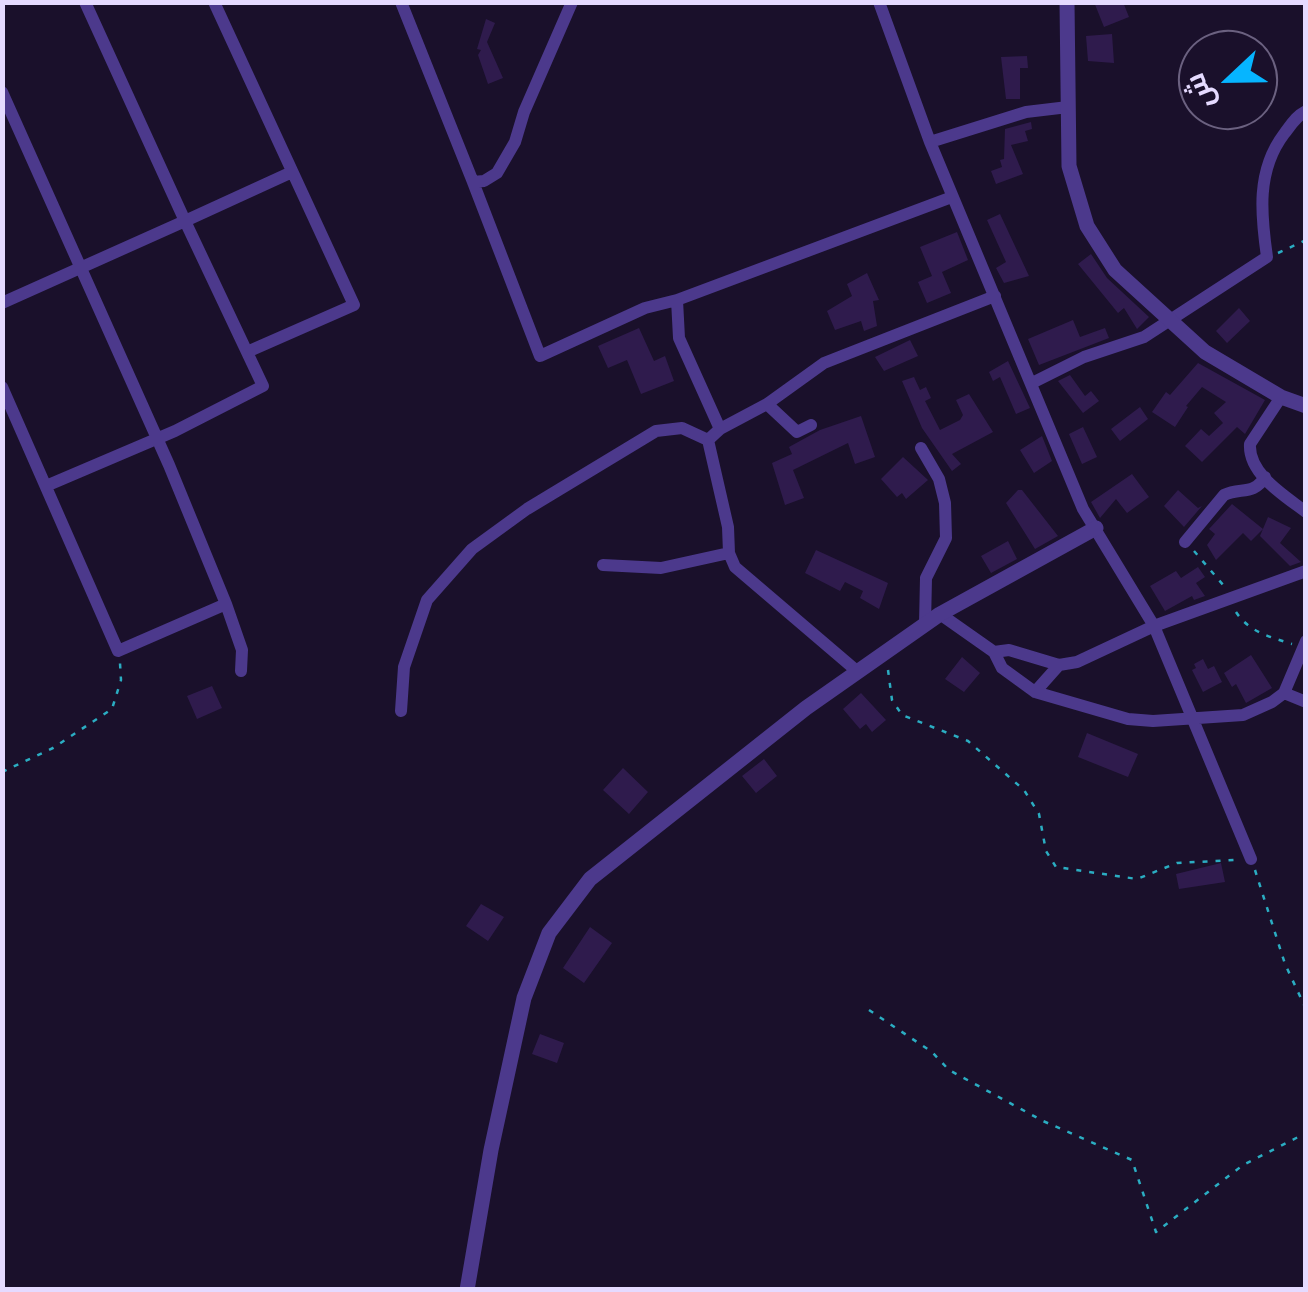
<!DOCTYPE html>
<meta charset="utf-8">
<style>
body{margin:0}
#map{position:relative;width:1308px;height:1292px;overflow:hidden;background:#1a102b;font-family:Overpass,Cairo,sans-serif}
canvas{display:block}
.frame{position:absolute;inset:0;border:5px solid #e5daff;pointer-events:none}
.north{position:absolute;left:1178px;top:30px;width:100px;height:100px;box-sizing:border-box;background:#1a102b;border:2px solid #6b6180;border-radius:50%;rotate:248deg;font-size:28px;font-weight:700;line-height:40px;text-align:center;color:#e5daff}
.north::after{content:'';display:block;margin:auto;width:35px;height:45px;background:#06b5ff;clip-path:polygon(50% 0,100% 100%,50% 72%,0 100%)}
</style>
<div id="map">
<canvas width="1308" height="1292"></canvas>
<div class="frame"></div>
<div class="north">ش</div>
</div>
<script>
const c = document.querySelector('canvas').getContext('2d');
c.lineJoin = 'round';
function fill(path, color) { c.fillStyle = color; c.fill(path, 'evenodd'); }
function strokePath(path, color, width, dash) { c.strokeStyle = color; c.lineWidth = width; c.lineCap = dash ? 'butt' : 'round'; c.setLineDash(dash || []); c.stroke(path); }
fill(new Path2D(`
 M1094 2H1123L1129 17 1104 27Z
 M486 19 495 23 487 42 503 78 488 84 478 55 481 50 477 49Z
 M1112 34 1114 63 1088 61 1086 36Z
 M1027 56 1028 68H1020V99H1006L1001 57Z
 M1031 122 1032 129 1025 131 1028 141 1011 145 1023 174 996 184 991 171 1002 167 1000 160 1004 159 1005 129Z
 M1000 214 1029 276 1004 283 996 268 1006 262 987 220Z
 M957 232 968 260 942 272 951 293 927 303 918 282 932 276 920 247Z
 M1091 254 1107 278 1149 317 1137 329 1124 308 1118 313 1078 264Z
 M867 273 879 300 873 301 877 326 864 331 861 321 835 330 827 311 852 296 847 284Z
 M1239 308 1250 321 1227 343 1216 331Z
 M1073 320 1080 337 1105 328 1109 338 1039 365 1028 339Z
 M639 328 654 361 665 356 674 381 641 394 627 360 608 368 598 346Z
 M910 340 918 356 884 371 875 357Z
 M1008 361 1030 408 1016 414 1000 377 993 381 989 372Z
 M1198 363 1265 400 1245 434 1237 427 1202 462 1185 446 1201 429 1209 436 1223 423 1214 413 1226 402 1202 387 1186 406 1188 407 1175 427 1152 412 1166 392 1170 395Z
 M1070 375 1085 396 1091 391 1099 401 1083 413 1058 381Z
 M914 377 920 390 926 387 931 398 925 401 940 430 960 420 963 415 956 400 969 394 993 432 952 454 961 464 952 471 922 428 908 395 902 381Z
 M1140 407 1148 419 1120 441 1111 429Z
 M861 416 875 457 855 464 848 443 793 470 804 498 785 505 772 463 792 454 789 447 820 430Z
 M1083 427 1097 457 1082 464 1069 434Z
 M1042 436 1052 461 1034 473 1020 450Z
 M903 457 928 480 906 499 902 493 897 497 881 479Z
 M1132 474 1149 497 1127 513 1116 499 1100 518 1091 502Z
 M1018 490H1022L1058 536 1035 549 1006 503Z
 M1178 490 1198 508 1202 506 1184 527 1164 506Z
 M1232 504 1263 529 1251 541 1243 533 1216 560 1207 545 1215 534 1209 529Z
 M1268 517 1291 528 1280 543 1301 562 1290 566 1260 536Z
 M1008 541 1017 559 991 573 981 556Z
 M816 550 888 583 879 609 860 598 863 591 845 582 840 591 805 573Z
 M1198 567 1205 577 1196 583 1205 596 1194 600 1192 596 1165 611 1150 586 1176 571 1181 578Z
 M1251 655 1272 688 1246 703 1236 684 1232 687 1224 673Z
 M962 657 980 673 964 692 945 679Z
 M1203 659 1208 669 1214 666 1222 682 1203 692 1192 670 1196 668 1194 664Z
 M212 686 222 708 197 719 187 696Z
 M861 693 886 720 872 732 866 724 860 729 843 709Z
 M1087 733 1138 754 1128 777 1078 757Z
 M764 759 777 776 756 793 742 776Z
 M623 768 648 792 629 814 603 790Z
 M1221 863 1225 882 1179 889 1176 874Z
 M481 904 504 917 488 941 466 926Z
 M590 927 612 943 584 983 563 968Z
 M540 1034 564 1043 557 1063 532 1054Z`), '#2f1b4d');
strokePath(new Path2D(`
 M1278 253 1306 240
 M1194 551 1224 586
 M1236 612C1249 632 1270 637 1292 644
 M888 670 892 700 902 715 968 741 1024 790 1039 814 1046 851 1056 867 1137 879 1177 863 1235 860
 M2 772 53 748 112 709 121 680 120 663
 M1255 870 1285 964 1306 1009
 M869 1010 932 1052 949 1070 1043 1121 1132 1160 1156 1232 1243 1165 1306 1133`), '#2badc2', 2.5, [5, 8]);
strokePath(new Path2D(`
 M85 2 185 221 292 172
 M214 2 354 305 247 352
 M401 2 473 182
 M572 2 524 112 515 142 497 173 484 181 473 182 540 356 645 308 677 300 952 197
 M879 2 930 142 1083 509 1154 626 1306 571
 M2 92 169 465 226 604 118 651 2 387
 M930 142 1026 112 1068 107
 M677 300 679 338 720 429
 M2 303 185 221 263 386 175 431 46 486
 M1032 383 1084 357 1144 337 1267 257C1261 215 1256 171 1284 134 1291 125 1296 116 1306 111
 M1281 397 1250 444C1248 474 1285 496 1306 512
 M767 404 797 432 811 425
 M921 448 939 479 945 503 946 538 926 578 925 624
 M1185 542 1224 495C1241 487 1253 496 1265 477
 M729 553 735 567 858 672
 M603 565 661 568 729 553 728 527 708 440
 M226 604 242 650 241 671
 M940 614 994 652 1002 668 1035 692 1128 719 1153 721 1243 715 1272 702 1284 693 1306 641
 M994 652 1009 650 1059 665 1035 692
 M1059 665 1077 662 1154 626 1251 859
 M1284 693 1306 702
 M401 711 404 667 427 600 472 549 527 509 656 431 682 428 708 440 720 429 767 404 824 363 995 296`), '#4c398c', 12);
strokePath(new Path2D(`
 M1067 2 1069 166 1087 226 1115 270 1205 352 1281 397 1306 406
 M467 1290 491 1150 524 998 549 933 590 879 806 708 940 614 1096 528`), '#4c398c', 15);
</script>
